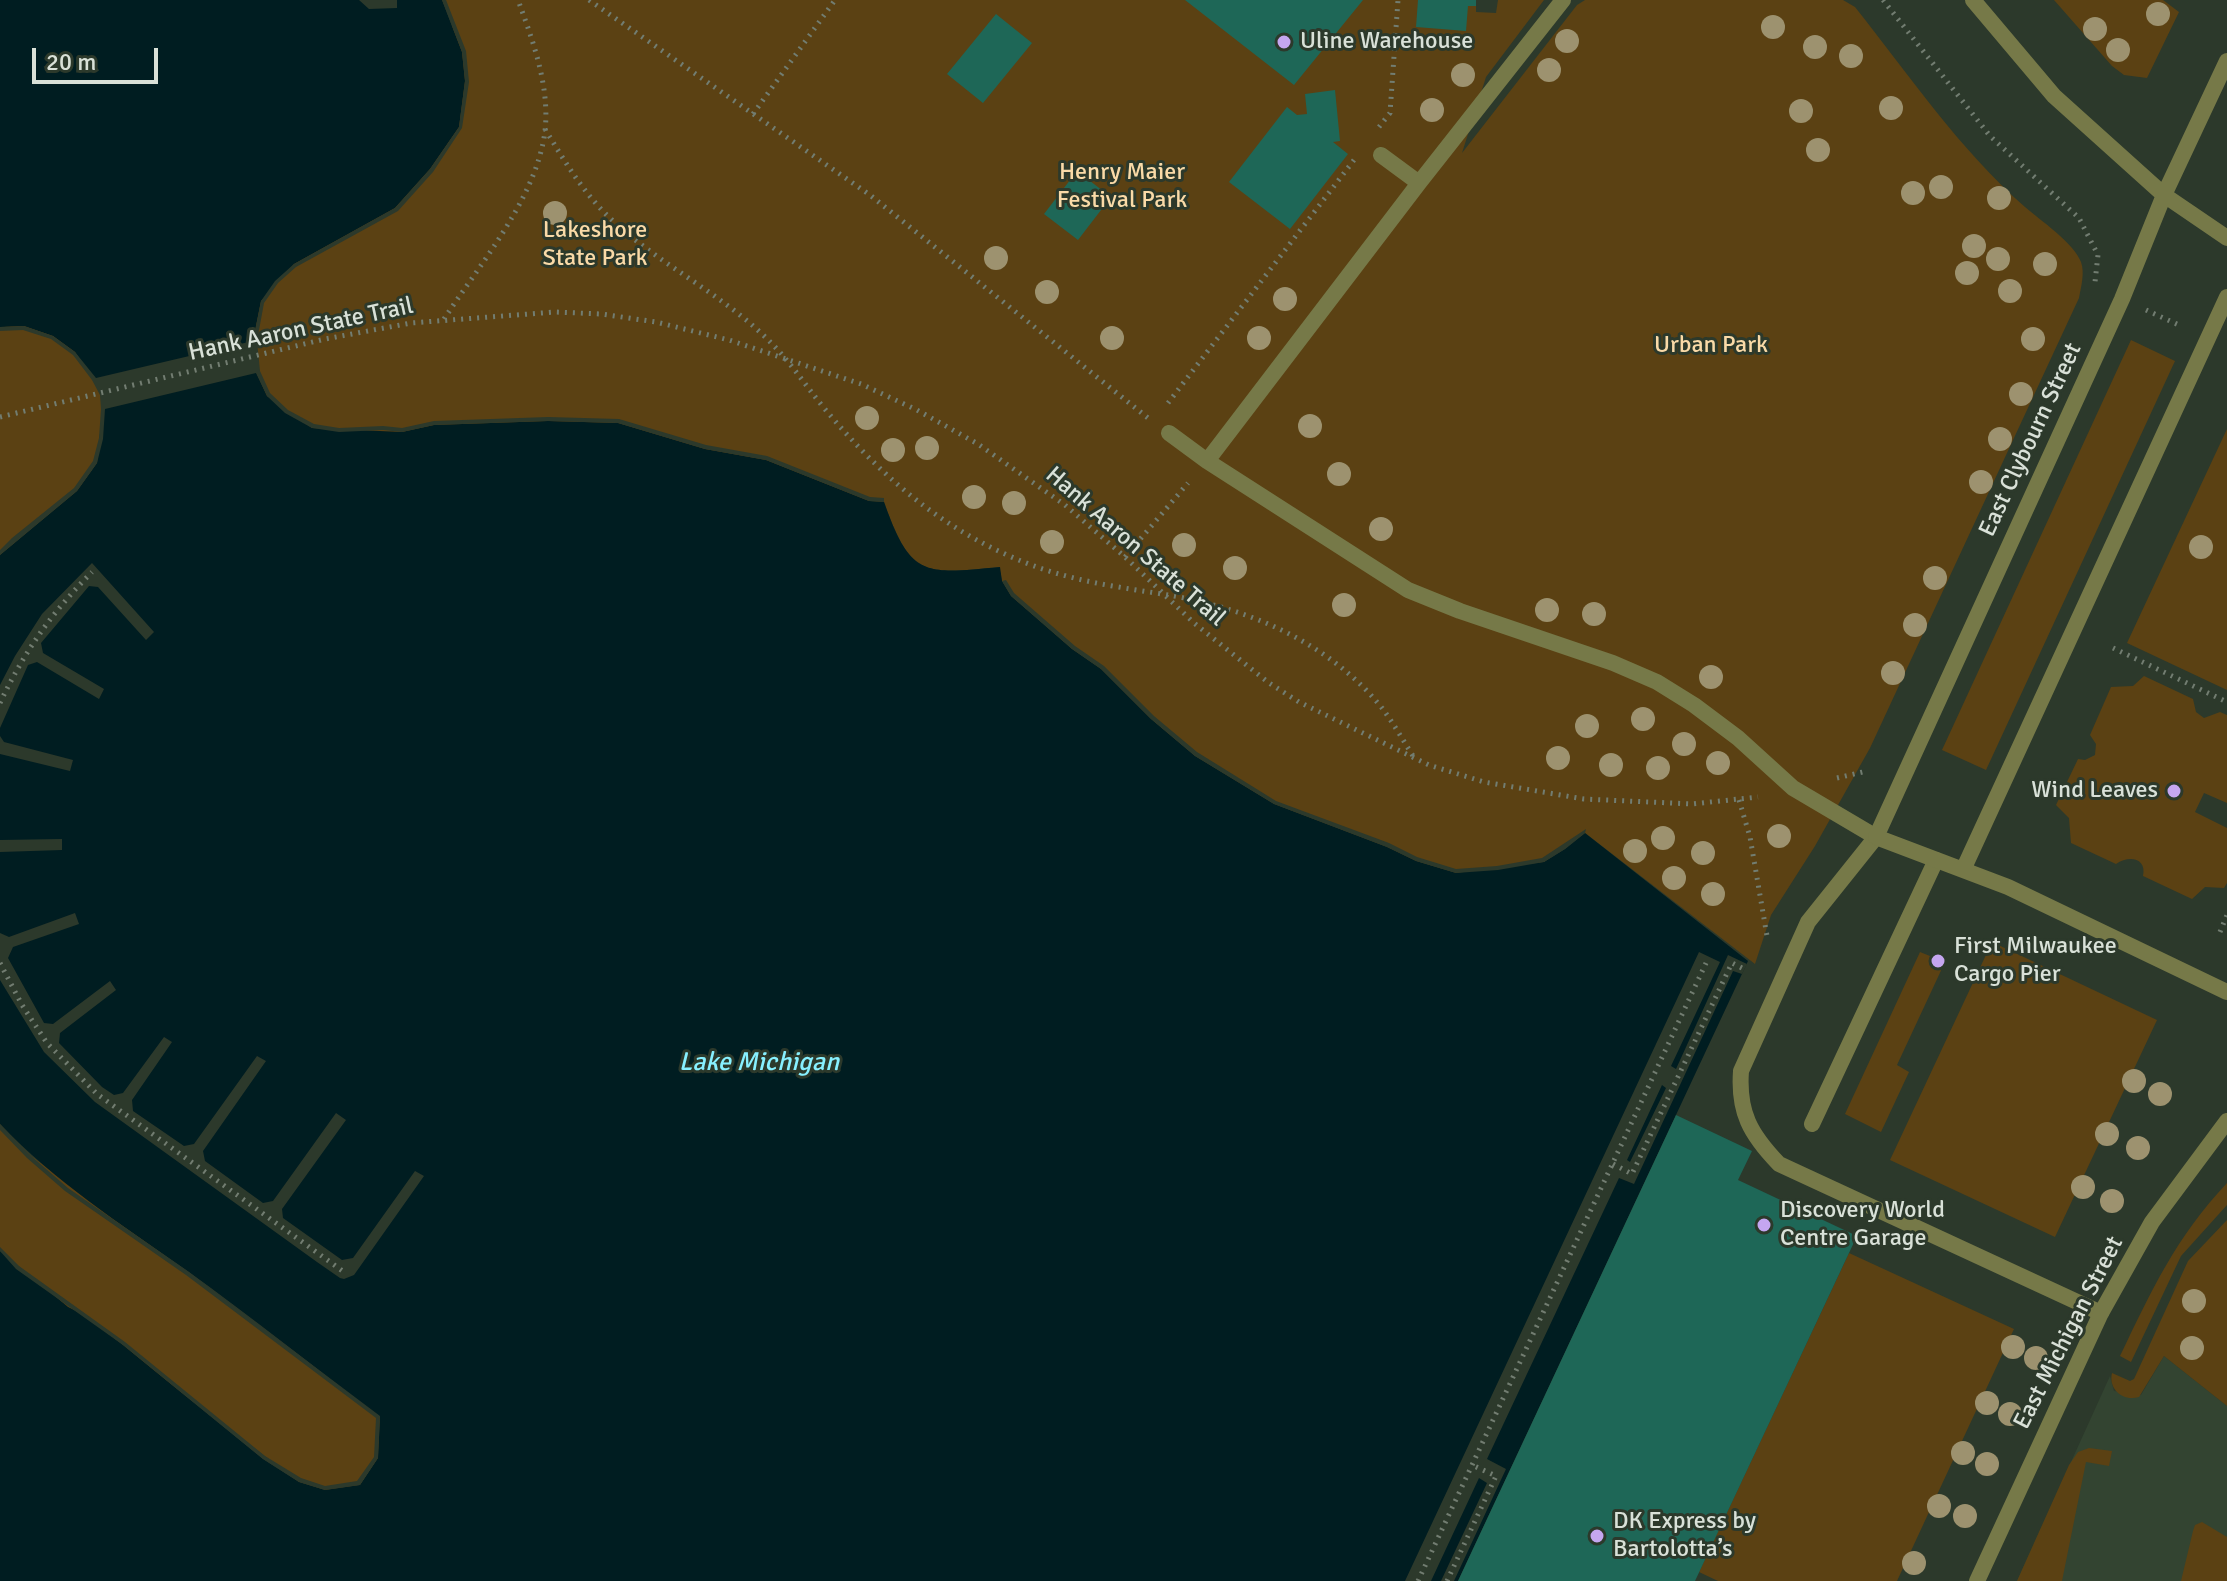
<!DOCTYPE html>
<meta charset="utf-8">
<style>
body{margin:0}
#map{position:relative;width:2227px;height:1581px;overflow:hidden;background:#2c392b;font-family:Signika,sans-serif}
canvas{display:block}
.scale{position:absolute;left:32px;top:48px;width:126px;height:36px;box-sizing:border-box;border:4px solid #d9e1d8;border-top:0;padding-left:10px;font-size:24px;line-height:28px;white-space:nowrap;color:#d9e1d8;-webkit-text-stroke:6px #2c392b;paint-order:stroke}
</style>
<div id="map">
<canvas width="2227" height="1581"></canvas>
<div class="scale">20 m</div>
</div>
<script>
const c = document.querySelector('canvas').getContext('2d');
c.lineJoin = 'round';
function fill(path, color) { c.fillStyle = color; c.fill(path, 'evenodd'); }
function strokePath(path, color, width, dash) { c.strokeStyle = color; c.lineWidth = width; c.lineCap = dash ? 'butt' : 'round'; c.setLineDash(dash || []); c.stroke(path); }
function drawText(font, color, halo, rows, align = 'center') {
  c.font = font + ' Signika,sans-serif'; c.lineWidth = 6; c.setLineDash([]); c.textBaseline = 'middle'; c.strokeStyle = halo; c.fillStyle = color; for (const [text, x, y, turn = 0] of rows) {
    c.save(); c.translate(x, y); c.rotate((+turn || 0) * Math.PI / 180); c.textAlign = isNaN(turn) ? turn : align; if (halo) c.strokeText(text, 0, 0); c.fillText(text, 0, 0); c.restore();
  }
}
fill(new Path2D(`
 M2164 1356 2227 1406V1581H2017L2110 1376 2114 1391 2141 1395Z`), '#334431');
fill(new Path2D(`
 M442 0H1476V12L1496 13 1498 0H1544L1486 77 1462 153 1577 5 1585 0H1843L1855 7C1909 75 1959 149 2025 207 2040 220 2074 243 2081 262 2085 273 2081 287 2079 298L1870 748 1815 846 1771 915 1755 964 1585 833 1544 862 1456 873 1416 861 1387 847 1274 804 1195 756 1151 719 1101 669 1072 649 1011 596 1002 581 999 567C924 574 911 578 884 502L97 463 77 491 0 555V327L261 301 453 25Z
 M2054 0H2163L2179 12 2147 78 2124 75 2112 66Z
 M2131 340 2175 361 1986 770 1942 750Z
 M2227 429V690L2127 643Z
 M2144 676 2193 699 2196 712 2204 718 2220 712 2227 715V803L2204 793 2195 812 2227 828V883L2224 888 2205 887 2192 899 2143 876C2147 858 2129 855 2116 864L2071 843 2069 818 2056 805 2078 759 2085 760 2095 755 2096 744 2090 735 2111 687 2133 686Z
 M1992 942 2157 1020 2055 1237 1890 1160Z
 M1920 952 1945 962 1897 1065 1909 1072 1881 1132 1845 1114Z
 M0 1124 30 1155 380 1416 378 1458 360 1485 325 1490 299 1482 154 1372 123 1345 82 1314 68 1307 0 1251Z
 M2227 1183V1205L2181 1256 2131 1362 2120 1356C2151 1291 2176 1237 2227 1183Z
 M2227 1220V1406L2164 1356 2139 1397C2123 1402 2108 1389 2112 1373L2130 1381 2134 1379 2188 1261Z
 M1849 1253 2014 1329 1897 1581H1718L1699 1572Z
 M2089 1448 2112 1451 2109 1466 2086 1462 2062 1581H2017L2069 1465 2078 1452Z
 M2202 1522 2227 1537V1581H2181L2193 1531 2195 1525Z`), '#5b4113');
fill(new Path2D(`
 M0 0H442L462 52 465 81 459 127 430 169 395 208 294 264 261 301 253 341 256 372 267 396 312 428 402 432 434 425 548 421 618 423 705 449 766 460 869 501 884 502C911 578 924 574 1000 567L1002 581 1011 596 1072 649 1101 669 1151 719 1195 756 1274 804 1387 847 1416 861 1456 873 1544 862 1565 849 1585 833 1748 961 1458 1581H0V1251L68 1307 82 1314 123 1345 263 1459 299 1482 325 1490 360 1485 378 1458 380 1417C315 1368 252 1317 186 1270 121 1224 55 1182 0 1124V555L77 491 97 463 104 394 75 352 53 336 24 326 0 327Z`), '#001d21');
fill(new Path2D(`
 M359 0H397V8L369 9Z
 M442 0H446L466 51 469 82 462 128 433 172 398 211 296 267 278 283 264 303 257 341 260 371 270 393 288 410 314 424 339 428 383 426 402 428 434 421 548 417 619 419 706 445 767 456 870 497 884 498V502L869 501 766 460 705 449 618 423 548 421 434 425 402 432 383 430 339 432 312 428 285 413 267 396 256 373 105 409 103 439 97 463 77 491 0 555V550L12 538 74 488 93 461 99 438 101 409 100 395 92 380 73 355 51 339 23 330 0 331V327L24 326 53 336 75 352 96 378 253 341 261 301 275 281 294 264 395 208 430 169 459 127 465 81 462 52Z
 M92 563 154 632 146 640 98 587 89 586 41 643 43 653 104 689 99 699 37 662 28 665 0 728V685L15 656 42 614Z
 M1006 580 1014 593 1075 646 1104 666 1154 716 1197 752 1276 801 1389 843 1417 857 1456 869 1497 866 1542 858 1586 829 1585 833 1565 849 1544 862 1498 870 1456 873 1416 861 1387 847 1274 804 1195 756 1151 719 1101 669 1072 649 1011 596 1002 581Z
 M0 736 4 742 73 760 70 771 0 754Z
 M62 839V850L0 852V840Z
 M75 913 79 924 13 947 8 958 44 1023 53 1024 110 981 116 990 60 1033 59 1043 102 1087 114 1095 123 1093 164 1037 172 1042 132 1100 133 1111 184 1146 194 1144 257 1056 266 1061 203 1151 205 1161 263 1203 273 1201 336 1113 346 1120 282 1209 283 1218 342 1260 353 1258 415 1171 424 1176 354 1275 344 1279 340 1278 317 1262 95 1102 44 1052 0 980V933L9 937Z
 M1699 952 1720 962 1671 1066 1676 1069 1728 955 1747 964 1742 974 1733 971 1634 1184 1619 1178 1487 1459 1506 1469 1454 1581H1441L1487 1483 1479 1478 1431 1581H1405ZM1662 1085 1666 1088 1630 1162 1627 1160Z
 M0 1124 30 1155 68 1188 189 1272 380 1416 378 1458 360 1485 325 1490 299 1482 263 1459 123 1345 16 1269 0 1251V1247L19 1266 125 1342 265 1456 301 1478 325 1486 357 1481 374 1457 376 1418 186 1275 65 1191 27 1158 0 1130Z`), '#2c392b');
fill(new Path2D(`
 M1185 0H1363L1294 85Z
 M1418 0H1476V6H1468L1466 31 1416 27Z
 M996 14 1032 43 983 103 947 74Z
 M1335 90 1340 141 1333 142 1348 154 1290 229 1229 182 1287 107 1297 115 1307 114 1305 94Z
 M1077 171 1111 197 1078 240 1044 214Z
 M1676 1115 1752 1151 1738 1180 1857 1236 1849 1253 1695 1581H1458Z`), '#1e6757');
strokePath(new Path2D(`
 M589 0 870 195 1148 418
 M1883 0 1990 136 2079 218 2098 255 2095 282
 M753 114 835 0
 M1379 127 1390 113 1398 0
 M545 129C562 157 578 184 600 208 647 258 712 287 762 334 788 358 802 381 824 408 876 470 930 520 1005 554 1059 579 1105 585 1162 594 1245 607 1328 641 1382 708 1394 724 1404 742 1415 759
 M2146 310 2181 326
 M444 319C480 264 537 197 545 131 550 87 533 41 518 0
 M1168 403 1354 160
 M0 417 325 339 411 323 555 312 601 314 656 322 729 340 861 384 917 410 978 444 1065 505 1125 557 1194 623 1269 683 1299 702 1429 765 1484 782 1584 799 1692 804 1758 797
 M1125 557 1188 483
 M2113 648 2227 702
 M0 703C24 652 52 612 92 572
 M1837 778 1867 771
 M1739 800 1750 837 1767 936
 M2220 932 2227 915
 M0 963 22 1005 47 1043 97 1094 344 1272
 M1613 1164 1632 1174 1729 969 1732 963 1744 969
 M1418 1581 1706 963
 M1447 1581 1496 1476 1472 1465`), '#727d71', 5, [2, 6]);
strokePath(new Path2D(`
 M1381 155 1419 183
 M1169 433 1207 461 1408 590 1460 611 1613 663 1657 682 1694 705 1738 738 1793 788 1876 837 1808 922 1741 1071C1738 1112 1750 1134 1779 1164L2101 1313
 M1207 461 1419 183 1563 0
 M1812 1124 1936 860`), '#767948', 16);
strokePath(new Path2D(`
 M1973 0 2054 96 2164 195 2227 238
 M2227 61 2164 195 2122 299 1876 837 2008 887 2227 992
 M1963 870 2227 297
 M1977 1581 2101 1313 2152 1222 2227 1121`), '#767948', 16);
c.fillStyle = '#9d926f';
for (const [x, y] of [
 [2158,14],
 [1773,27],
 [2095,29],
 [1567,41],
 [1815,47],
 [2118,50],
 [1851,56],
 [1549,70],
 [1463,75],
 [1891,108],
 [1432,110],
 [1801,111],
 [1818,150],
 [1941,187],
 [1913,193],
 [1999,198],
 [555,213],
 [1974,246],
 [996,258],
 [1998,259],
 [2045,264],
 [1967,273],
 [2010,291],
 [1047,292],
 [1285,299],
 [1112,338],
 [1259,338],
 [2033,339],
 [2021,394],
 [867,418],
 [1310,426],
 [2000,439],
 [927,448],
 [893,450],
 [1339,474],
 [1981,482],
 [974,497],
 [1014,503],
 [1381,529],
 [1052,542],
 [1184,545],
 [2201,547],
 [1235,568],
 [1935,578],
 [1344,605],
 [1547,610],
 [1594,614],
 [1915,625],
 [1893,673],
 [1711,677],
 [1643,719],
 [1587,726],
 [1684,744],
 [1558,758],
 [1718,763],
 [1611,765],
 [1658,768],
 [1779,836],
 [1663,838],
 [1635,851],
 [1703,853],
 [1674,878],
 [1713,894],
 [2134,1081],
 [2160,1094],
 [2107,1134],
 [2138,1148],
 [2083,1187],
 [2112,1201],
 [2194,1301],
 [2013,1347],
 [2192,1348],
 [2036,1358],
 [1987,1403],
 [2010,1414],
 [1963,1453],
 [1987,1464],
 [1939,1506],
 [1965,1516],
 [1914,1563]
]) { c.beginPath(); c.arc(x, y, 12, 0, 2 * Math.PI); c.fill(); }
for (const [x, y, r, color] of [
 [1284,42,8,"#c5a6f0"],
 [2174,791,8,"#c5a6f0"],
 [1938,961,8,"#c5a6f0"],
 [1764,1225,8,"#c5a6f0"],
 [1597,1536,8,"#c5a6f0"]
]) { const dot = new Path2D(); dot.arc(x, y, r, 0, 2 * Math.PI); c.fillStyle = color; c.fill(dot); strokePath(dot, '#2c392b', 3); }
drawText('24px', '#d9e1d8', '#2c392b', [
 ["Uline Warehouse",1300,42],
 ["Wind Leaves",2158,791,"right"],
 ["First Milwaukee",1954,947],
 ["Cargo Pier",1954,975],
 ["Discovery World",1780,1211],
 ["Centre Garage",1780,1239],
 ["DK Express by",1613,1522],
 ["Bartolotta’s",1613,1550]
], 'left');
drawText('24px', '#fadaa7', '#2c392b', [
 ["Henry Maier",1122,173],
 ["Festival Park",1122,201],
 ["Lakeshore",595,231],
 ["State Park",595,259],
 ["Urban Park",1711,346]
]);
drawText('24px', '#d9e1d8', '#2c392b', [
 ["Hank Aaron State Trail",301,330,-12],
 ["East Clybourn Street",2031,440,-65],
 ["Hank Aaron State Trail",1135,547,41],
 ["East Michigan Street",2069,1333,-63]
]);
drawText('italic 26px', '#87f0ff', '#2c392b', [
 ["Lake Michigan",759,1063]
]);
</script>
